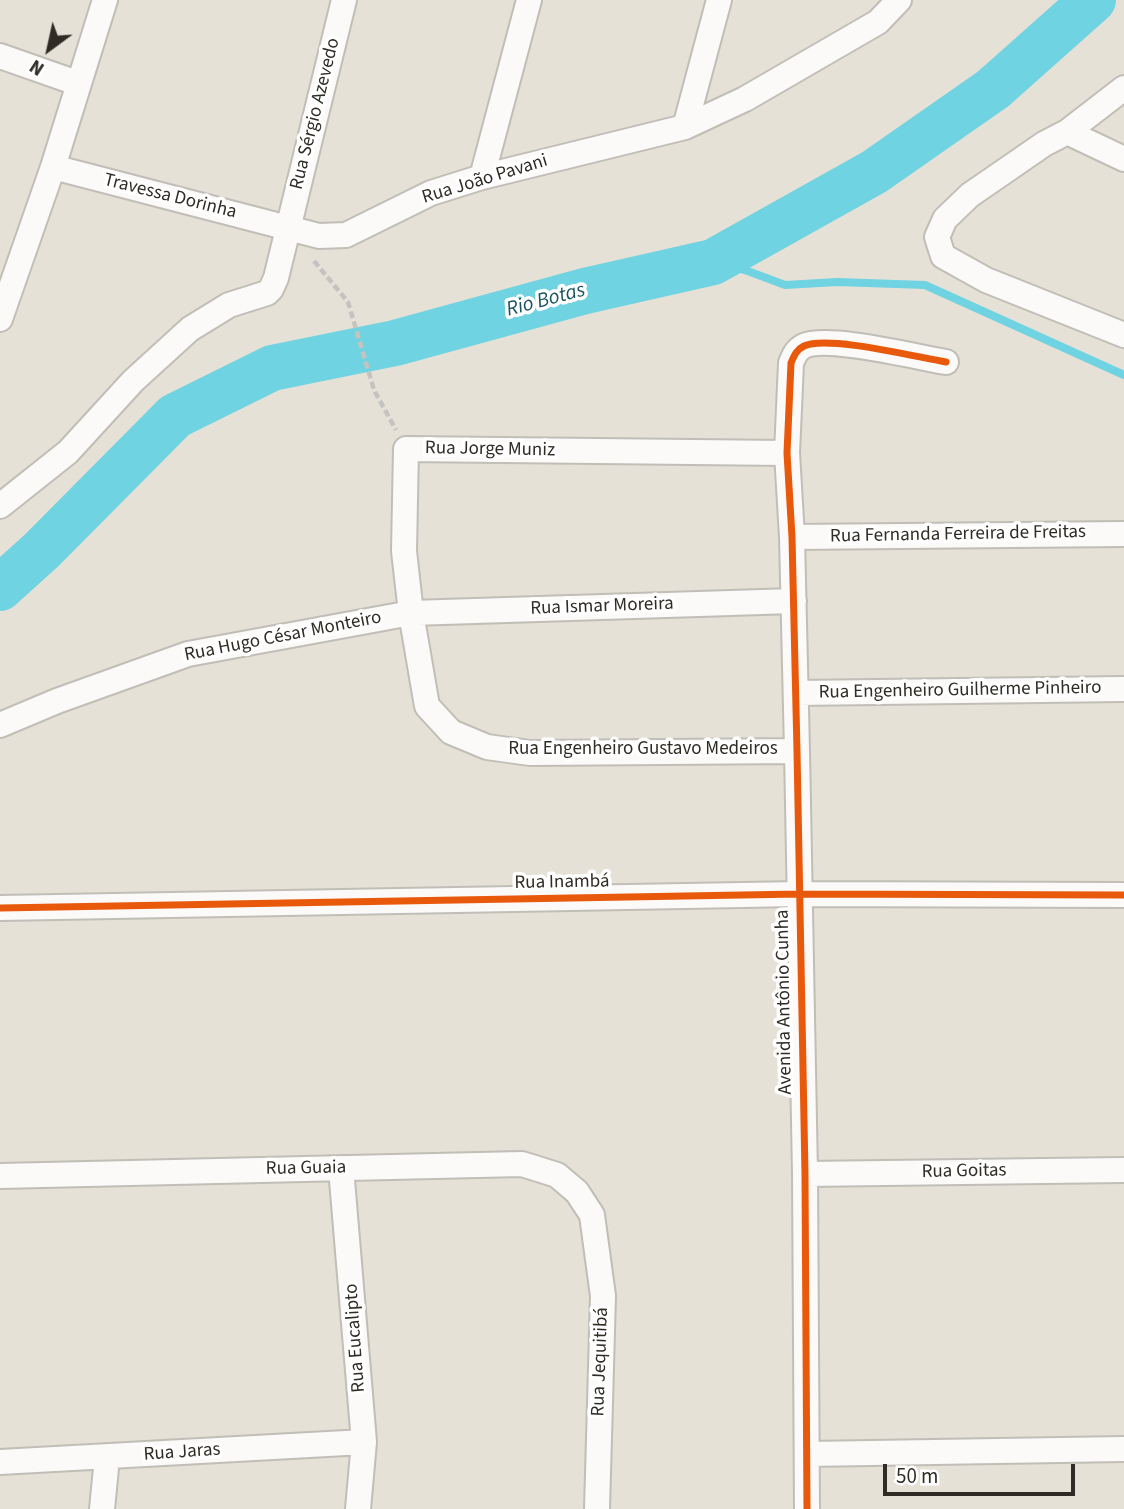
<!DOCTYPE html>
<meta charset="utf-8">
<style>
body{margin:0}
#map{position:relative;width:1124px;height:1509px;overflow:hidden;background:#e5e1d7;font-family:"Source Sans 3",sans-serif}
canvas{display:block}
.north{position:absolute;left:14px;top:14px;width:70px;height:70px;-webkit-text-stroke:5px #fff;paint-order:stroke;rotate:213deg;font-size:19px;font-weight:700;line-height:28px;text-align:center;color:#2f2c25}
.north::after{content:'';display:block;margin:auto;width:24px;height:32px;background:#2f2c25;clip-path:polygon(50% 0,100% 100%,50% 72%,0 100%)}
.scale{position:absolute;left:883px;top:1464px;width:192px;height:32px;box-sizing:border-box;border:4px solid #2f2c25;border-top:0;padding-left:9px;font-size:21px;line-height:24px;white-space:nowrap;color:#2f2c25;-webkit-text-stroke:5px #fff;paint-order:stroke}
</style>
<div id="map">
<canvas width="1124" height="1509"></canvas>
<div class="north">N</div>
<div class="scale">50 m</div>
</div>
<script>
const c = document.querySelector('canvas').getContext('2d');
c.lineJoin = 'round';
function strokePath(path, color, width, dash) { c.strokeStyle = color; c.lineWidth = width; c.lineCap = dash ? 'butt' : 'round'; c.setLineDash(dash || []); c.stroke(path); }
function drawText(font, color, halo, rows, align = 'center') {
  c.font = font + ' "Source Sans 3",sans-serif'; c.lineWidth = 7; c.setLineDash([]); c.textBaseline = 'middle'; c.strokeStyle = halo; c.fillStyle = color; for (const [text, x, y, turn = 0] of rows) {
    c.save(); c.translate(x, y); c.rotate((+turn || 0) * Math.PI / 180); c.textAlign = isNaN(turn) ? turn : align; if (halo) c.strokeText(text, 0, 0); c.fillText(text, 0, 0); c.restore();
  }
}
strokePath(new Path2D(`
 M713 262 745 270 785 285 837 282 925 285 1124 375`), '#6fd3e1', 8);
strokePath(new Path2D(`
 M0 588 42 550 175 416 272 368 395 343 585 291 713 262 874 172 993 89 1093 0`), '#6fd3e1', 46);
const street = new Path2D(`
 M0 56 77 83
 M1124 88 1067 132 1044 144 970 195 945 219 937 237 943 256 986 280 1124 335
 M685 127 719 0
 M1067 132 1124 159
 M53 167 319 236 346 235 431 193 482 177 685 127 745 99 878 22 899 0
 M482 177 529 0
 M0 319 53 167 105 0
 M787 453 406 449 404 551 411 613 427 706 451 732 487 747 530 753 797 751
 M0 506 68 452 133 381 190 329 229 305 267 293 271 289 276 278 344 0
 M792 537 1124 534
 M796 693 1124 689
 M0 725 57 701 188 654 411 613 794 601
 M0 908 799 894 1124 895
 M341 1168 364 1442 358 1509
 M805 1174 1124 1170
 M0 1176 522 1164 557 1175 577 1192 592 1215 603 1296 597 1509
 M808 1454 1124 1449
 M0 1462 364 1442
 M102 1509 107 1458
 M807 1509 805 1174 797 751 792 537 787 453 791 363C794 356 796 350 804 346 827 335 916 357 946 362`);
strokePath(street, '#c0beb6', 28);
strokePath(new Path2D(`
 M314 261 348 302 374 390 396 430`), '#c5c3c0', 4.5, [7, 3.5]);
strokePath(street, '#fbfaf9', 24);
strokePath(new Path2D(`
 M0 908 799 894 1124 895
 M807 1509 805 1174 797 751 792 537 787 453 791 363C794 356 796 350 804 346 827 335 916 357 946 362`), '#e8590c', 7);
drawText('19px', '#2f2c25', '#fff', [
 ["Rua Sérgio Azevedo",316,114,-76],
 ["Rua João Pavani",485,180,-17],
 ["Travessa Dorinha",170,197,14],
 ["Rua Jorge Muniz",490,450,1],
 ["Rua Fernanda Ferreira de Freitas",958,535,-1],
 ["Rua Ismar Moreira",602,607,-2],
 ["Rua Hugo César Monteiro",283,637,-11],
 ["Rua Engenheiro Guilherme Pinheiro",960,691,-1],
 ["Rua Engenheiro Gustavo Medeiros",643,750],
 ["Rua Inambá",562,883,-1],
 ["Avenida Antônio Cunha",785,1002,-91],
 ["Rua Guaia",306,1169,-1],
 ["Rua Goitas",964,1172,-1],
 ["Rua Eucalipto",356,1338,-94],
 ["Rua Jequitibá",601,1362,-88],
 ["Rua Jaras",182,1453,-4]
]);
drawText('italic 21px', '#19535e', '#fff', [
 ["Rio Botas",546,301,-15]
]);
</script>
